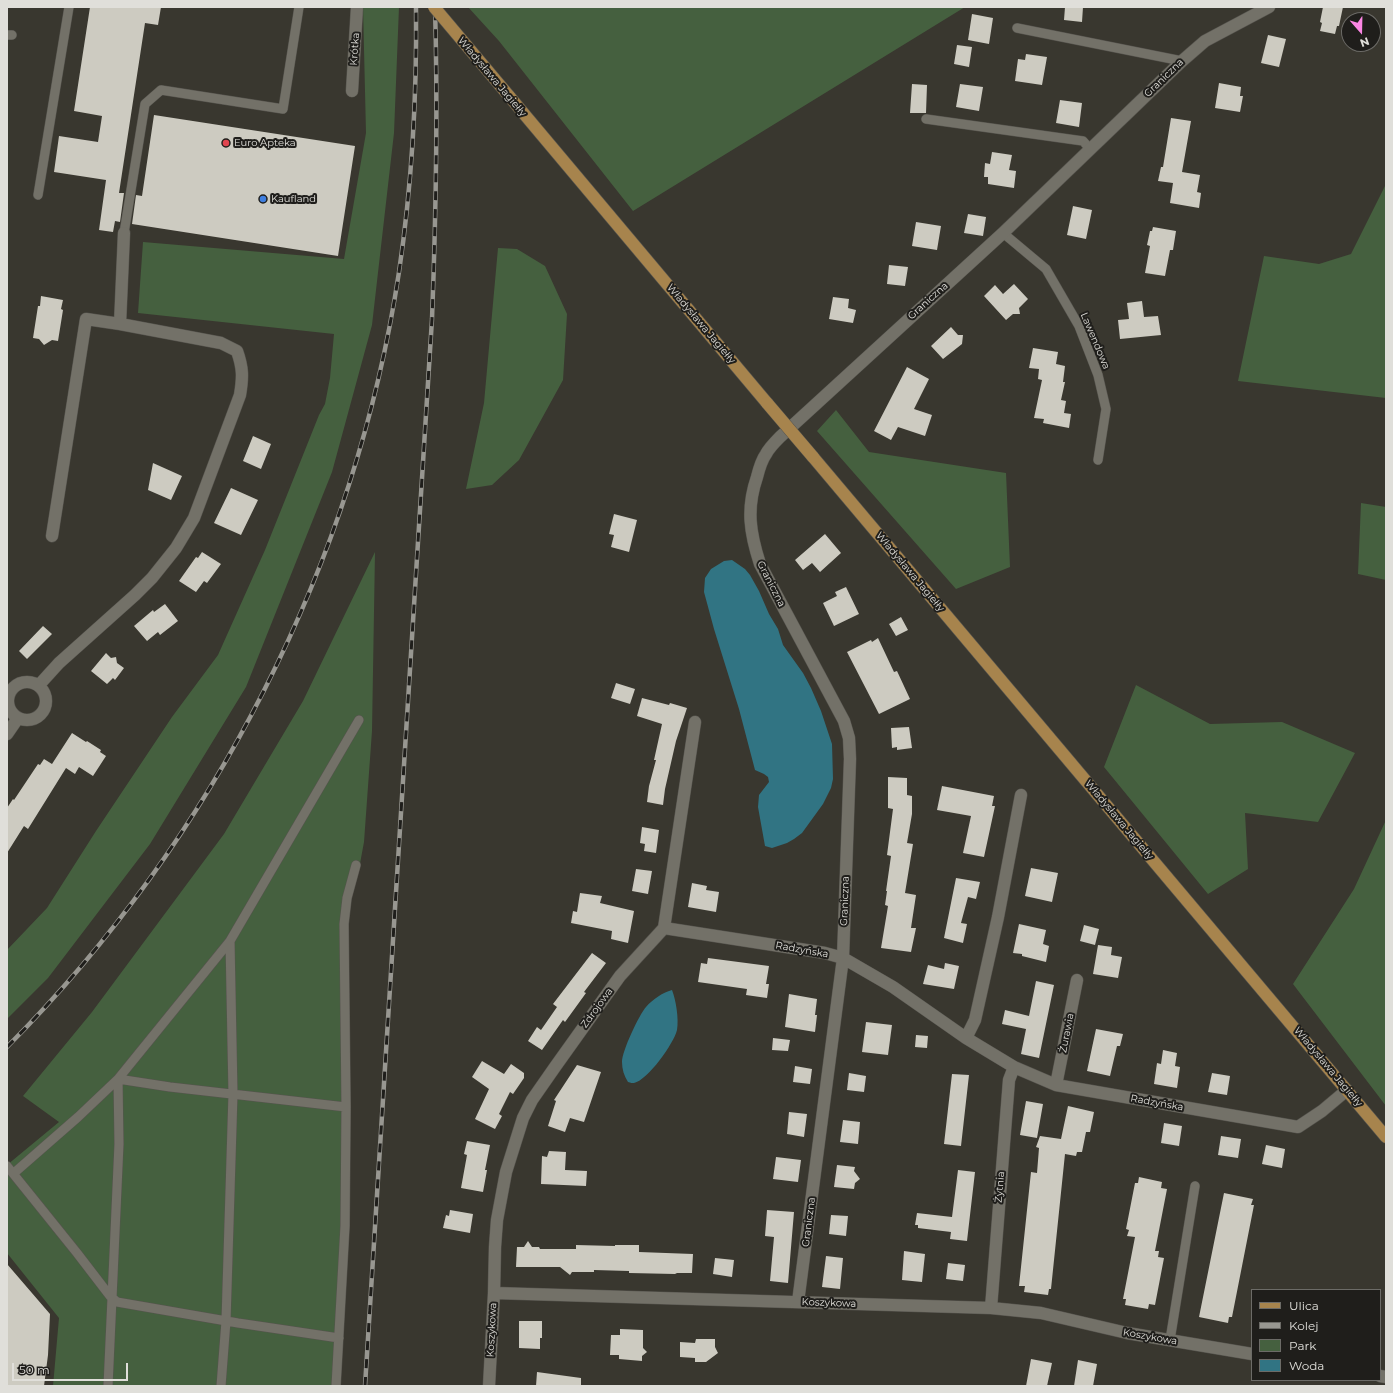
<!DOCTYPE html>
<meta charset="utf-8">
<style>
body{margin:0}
#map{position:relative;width:1393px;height:1393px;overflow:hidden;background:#39372f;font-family:Montserrat,sans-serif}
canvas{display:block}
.frame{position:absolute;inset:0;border:8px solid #e0dfda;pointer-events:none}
.legend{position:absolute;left:1251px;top:1289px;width:130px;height:92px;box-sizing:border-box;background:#1f1e1b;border:1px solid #6c6b67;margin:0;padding:5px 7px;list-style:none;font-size:12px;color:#e0dfda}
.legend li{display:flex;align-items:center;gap:8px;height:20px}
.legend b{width:20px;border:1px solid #6c6b67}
.north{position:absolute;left:1341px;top:12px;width:40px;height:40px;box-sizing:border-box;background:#1f1e1b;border:1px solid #6c6b67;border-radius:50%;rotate:160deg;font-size:11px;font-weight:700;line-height:16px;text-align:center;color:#e0dfda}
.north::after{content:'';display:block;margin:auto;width:14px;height:18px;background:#fc86e4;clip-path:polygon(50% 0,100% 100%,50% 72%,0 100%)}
.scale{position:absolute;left:12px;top:1363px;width:116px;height:18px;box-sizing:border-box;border:2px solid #e0dfda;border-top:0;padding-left:5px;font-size:12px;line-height:14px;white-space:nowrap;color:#e0dfda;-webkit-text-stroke:3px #1f1e1b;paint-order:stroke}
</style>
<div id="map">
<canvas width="1393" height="1393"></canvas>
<div class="frame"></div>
<ul class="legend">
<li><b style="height:5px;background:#a7844d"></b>Ulica</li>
<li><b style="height:5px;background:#989791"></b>Kolej</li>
<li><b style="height:11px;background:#45603f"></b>Park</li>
<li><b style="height:11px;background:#317483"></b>Woda</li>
</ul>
<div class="north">N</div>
<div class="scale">50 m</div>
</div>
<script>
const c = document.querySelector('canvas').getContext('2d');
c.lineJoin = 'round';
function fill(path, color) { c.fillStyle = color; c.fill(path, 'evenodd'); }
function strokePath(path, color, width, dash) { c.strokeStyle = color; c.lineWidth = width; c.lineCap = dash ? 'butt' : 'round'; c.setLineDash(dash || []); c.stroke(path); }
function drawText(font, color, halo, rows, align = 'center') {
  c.font = font + ' Montserrat,sans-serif'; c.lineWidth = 4; c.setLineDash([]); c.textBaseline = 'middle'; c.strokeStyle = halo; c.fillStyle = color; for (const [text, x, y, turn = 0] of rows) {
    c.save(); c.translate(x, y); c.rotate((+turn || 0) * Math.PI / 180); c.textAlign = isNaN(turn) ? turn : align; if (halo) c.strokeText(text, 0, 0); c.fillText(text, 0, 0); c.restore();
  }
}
fill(new Path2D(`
 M363 7H399L394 133 372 325 332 472 246 687 150 844 48 978 7 1019V950L47 908 96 831 172 717 218 655 265 550 319 415 325 404 330 378 334 334 138 313 143 242 344 259 366 133Z
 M468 7H965L633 211 499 41Z
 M1386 184V398L1238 381 1264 256 1319 264 1351 254Z
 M498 248 517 249 545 266 567 314 563 380 519 460 492 485 466 489 484 403Z
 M836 410 869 452 1006 473 1010 567 956 589 817 431Z
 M1361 503 1386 507V580L1358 574Z
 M375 552 372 731 364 842 359 869 350 898 347 924 339 1386H53L59 1318 7 1253V1165L59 1122 23 1096 92 1012 224 834 303 701Z
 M1136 685 1210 724 1282 722 1355 753 1318 822 1245 813 1248 869 1208 894 1104 767Z
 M1386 820V1106L1293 984 1354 889Z`), '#45603f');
fill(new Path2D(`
 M732 560 745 569 750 575 759 591 769 614 778 629 783 645 803 673 811 688 821 711 832 744 833 779 831 788 823 804 802 833 794 839 787 843 772 848 765 846 758 807 759 795 769 782 768 777 764 774 755 770 739 709 714 629 704 592 705 578 711 569 724 561Z
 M672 990C676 1000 679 1019 677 1030 674 1043 648 1080 634 1083 632 1083 631 1083 628 1082 624 1076 622 1069 622 1062 622 1051 639 1015 646 1007 653 999 662 993 672 990Z`), '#317483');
fill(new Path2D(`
 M90 7H161L158 25 145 23 119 193H124L120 222 115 221 113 232 99 230 106 180 54 172 59 136 98 142 102 116 74 111Z
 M1065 7H1083L1082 22 1064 20Z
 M1323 7H1343L1339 26H1337L1335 34 1320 31 1322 23 1320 22Z
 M972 14 993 18 989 44 968 40Z
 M1268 35 1286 39 1279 67 1261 63Z
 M957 45 972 47 969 67 954 64Z
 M1026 54 1047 57 1042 85 1015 81 1018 59 1025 60Z
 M1219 83 1241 87 1240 96H1243L1240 112 1215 108Z
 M912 84 927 85 926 113H910Z
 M960 84 983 87 979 111 956 107Z
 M1060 100 1082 103 1079 127 1056 123Z
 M154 115 355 146 338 256 132 224 136 195 142 196Z
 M1171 118 1191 121 1182 172 1200 175 1197 192 1201 193 1199 208 1170 203 1173 183 1158 181 1161 167H1163Z
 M992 152 1012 155 1009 170 1016 171 1014 188 988 184V177H984L985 163 990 164Z
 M1073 206 1092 210 1086 239 1067 235Z
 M968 214 986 217 983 236 964 233Z
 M916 222 941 226 937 250 912 246Z
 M1153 227 1176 231 1173 250H1170L1165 276 1145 273 1150 246 1147 245 1150 231H1152Z
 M889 265 908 267 905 286 887 284Z
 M1014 284 1028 299 1019 308 1020 314H1013L1006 320 984 296 995 285 1003 294Z
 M41 296 63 300 61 309 63 310 58 341 52 340 44 345 39 339 33 338 38 306H40Z
 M833 297 849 299 848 308 856 310 853 323 829 319Z
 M1142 301 1144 317 1158 316 1161 335 1120 339 1118 320 1129 319 1127 303Z
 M951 327 958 335H963L962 344 943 359 931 346Z
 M1033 348 1058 352 1056 364 1065 366 1063 382H1065L1061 400 1066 401 1064 413 1071 414 1069 428 1043 423 1044 419 1034 418 1042 380 1038 379 1039 369 1029 368Z
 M907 367 929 379 914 409 932 415 925 436 898 427 891 440 874 431Z
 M253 436 271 444 261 469 243 461Z
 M153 463 182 476 171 500 148 490Z
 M231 488 258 500 241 535 214 523Z
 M614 514 637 520 629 552 611 547 614 535 609 534Z
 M825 534 841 553 820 572 812 563 803 570 795 560Z
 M202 552 221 564 207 583 204 581 196 592 179 581 196 557 198 558Z
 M846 587 859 614 834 626 823 603 837 596 835 592Z
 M165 604 178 621 160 635 158 632 147 641 134 626 153 610 154 612Z
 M901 617 908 630 896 636 889 624Z
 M43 626 52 634 27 659 19 651Z
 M878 638 894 672 897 671 910 699 879 714 847 652 871 640 872 642Z
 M106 653 111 658 116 657 117 663 124 668 115 680 113 678 107 684 91 671Z
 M616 683 635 689 630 704 611 698Z
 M642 698 669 705 670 703 687 708 676 741 665 789 663 805 647 802 649 786 656 760H654L662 724 637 716Z
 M909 727 912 748 897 750V747L892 748 891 728Z
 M72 733 86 742 87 741 101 750 100 752 106 756 93 776 79 767 75 774 66 768 28 829 24 826 7 853V808L13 799 14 800 38 764 40 765 44 759 52 764Z
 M888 777 907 778V795L912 796V814L907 843 913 844 905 893 916 895 911 928H916L911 952 881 948 888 906 885 905 887 891H886L891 856 887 855 893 809 888 808Z
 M942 786 994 796 992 806H995L984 857 963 853 971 816 937 810Z
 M642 827 659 830 656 853 644 851 645 844 640 843Z
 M1031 868 1058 873 1052 902 1025 896Z
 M636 869 652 871 648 894 632 891Z
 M956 878 980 882 976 899 968 897 961 923 967 924 963 943 944 938Z
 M692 883 707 886 706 890 719 892 716 912 688 907Z
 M580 893 602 896 600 903 634 911 628 943 611 939 612 931 571 923 573 911 577 912Z
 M1019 924 1046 930 1043 944 1049 946 1046 962 1022 956V954L1013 953Z
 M1084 925 1099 929 1095 945 1080 941Z
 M1098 945 1112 947 1111 955 1122 957 1118 978 1093 974Z
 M592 953 606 963 584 992 586 993 565 1022 563 1020 542 1050 528 1041 537 1027 541 1030 557 1007 553 1004Z
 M708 958 769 966 766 984H769L767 998 746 995 747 989 698 982 701 963 707 964Z
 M945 963 959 966 954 989 923 984 928 965 944 969Z
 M1036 981 1054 985 1039 1058 1021 1054 1026 1029 1002 1024 1005 1010 1029 1016Z
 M789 994 817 999 815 1015H817L815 1032 785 1027Z
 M866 1022 892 1025 888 1055 862 1052Z
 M1096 1029 1123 1034 1120 1046H1117L1110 1076 1087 1071Z
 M916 1035 928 1036 927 1048 915 1047Z
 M773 1038 790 1040 788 1051 772 1050Z
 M1163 1050 1177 1053 1175 1066 1180 1067 1177 1088 1154 1084 1157 1063 1161 1064Z
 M482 1061 504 1074 511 1064 524 1073V1078L513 1094 510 1092 499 1114 502 1116 495 1129 475 1119 489 1089 472 1077Z
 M577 1065 601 1072 584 1122 570 1118 565 1132 548 1126 556 1101 554 1100Z
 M795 1066 812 1069 810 1084 793 1082Z
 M849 1073 866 1076 864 1092 847 1090Z
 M1212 1073 1230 1076 1227 1095 1208 1092Z
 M952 1074 969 1075 961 1146 944 1144Z
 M1026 1101 1043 1104 1037 1138 1020 1135Z
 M1068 1106 1094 1112 1090 1132H1086L1082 1152H1077L1076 1156 1065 1154 1051 1289H1049L1048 1295 1024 1292 1025 1286H1019L1031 1172 1037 1173 1039 1148 1036 1147 1040 1136 1061 1139Z
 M789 1112 807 1114 804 1137 787 1134Z
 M843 1120 860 1122 858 1144 840 1142Z
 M1164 1123 1182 1126 1179 1146 1161 1143Z
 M1221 1136 1241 1139 1238 1158 1218 1155Z
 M467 1141 490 1145 485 1170H487L483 1192 461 1188 467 1155 464 1154Z
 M1266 1145 1285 1149 1282 1168 1262 1164Z
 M549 1151 566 1152 565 1170 587 1171 586 1186 541 1184 542 1156 547 1157Z
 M776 1157 801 1160 798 1182 773 1179Z
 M837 1165 855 1167 854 1171 860 1179 855 1183 854 1189 834 1187Z
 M958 1170 975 1172 967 1241 950 1239 951 1232 918 1228V1225H915L917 1213 952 1217Z
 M1139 1177 1162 1182 1161 1188 1167 1189 1155 1251H1159L1158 1257 1164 1258 1155 1305 1149 1304 1148 1309 1125 1305 1126 1299H1123L1135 1237 1127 1236 1129 1230 1126 1229 1135 1183H1138Z
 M1224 1193 1253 1199 1251 1205H1254L1232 1317H1229L1228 1323 1199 1317Z
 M450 1210 473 1214 470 1233 443 1228 446 1215 449 1216Z
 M767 1210 794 1212 788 1283 770 1281 774 1237 765 1236Z
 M831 1215 848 1216 846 1236 829 1234Z
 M528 1241 532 1247H539L540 1249H576V1245L615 1246V1245H639V1252L693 1254 692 1273H677L675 1274 629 1273V1271L594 1270V1272H572L570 1275 560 1267H516L517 1247H524Z
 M904 1251 925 1254 922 1282 902 1280Z
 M826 1256 843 1258 840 1289 822 1287Z
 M715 1258 734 1260 732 1277 713 1274Z
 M948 1263 965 1265 963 1281 946 1279Z
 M7 1264 50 1314 48 1355 44 1386H7Z
 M519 1321H542V1338H540V1349L519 1348Z
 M620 1329 643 1330V1348L647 1352 642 1356V1361L619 1359V1355H610L611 1335H620Z
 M696 1339H715V1347L718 1353 706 1362H695V1358L680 1357V1342L695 1343Z
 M1031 1359 1052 1363 1047 1386H1026Z
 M1078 1360 1097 1364 1093 1386H1074Z
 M537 1372 581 1378V1386H536Z`), '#cdcbc1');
const lane = new Path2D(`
 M1017 28 1182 61
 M7 35H12
 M926 119 1083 141 1090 149
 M38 195 69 7
 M124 233 145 104 161 90 283 109 299 7
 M1003 233 1046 269 1079 326 1098 375 1106 409 1098 460
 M230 941 118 1079 170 1087 346 1107
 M7 1166 77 1253 110 1296 117 1302 238 1323 339 1338
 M14 1173 78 1117 118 1079 119 1144 108 1386
 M1170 1340 1195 1186
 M221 1386 226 1321 233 1094 230 941 359 720
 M336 1386 345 1226 346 1107 344 924 347 898 356 865`);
const street = new Path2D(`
 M352 91 357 7
 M52 536 86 319 120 324 124 233
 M8 701a19 19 0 1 1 38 0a19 19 0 1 1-38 0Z
 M39 685 59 663 135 595 152 578 176 548 194 518 240 395C243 377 243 368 237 351L221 343 120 324
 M7 734 18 718
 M664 928 825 953 843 958 893 987 966 1038 1014 1067 1056 1085 1298 1127 1322 1111 1347 1090
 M966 1038 975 1020 998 917 1021 795
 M1056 1085 1077 980
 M494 1293 495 1247 497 1220 506 1172 523 1118 532 1100 555 1067 620 976 664 928 695 722
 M798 1302 843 958 850 759 849 738 844 721 760 564C750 533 746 509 757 477 759 469 761 461 766 454 769 448 775 442 780 437L1003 233 1182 61 1205 41 1269 7
 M991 1308 1009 1080 1014 1067
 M1380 1376 1386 1377
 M489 1386 494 1293 991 1308 1041 1313 1127 1333 1252 1354`);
const primary = new Path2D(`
 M509 96 767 403
 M813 457 1386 1137`);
strokePath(lane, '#56544e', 10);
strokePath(street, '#56544e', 13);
strokePath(primary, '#56544e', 13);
strokePath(lane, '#737168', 9);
strokePath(street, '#737168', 12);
strokePath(primary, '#a7844d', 12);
const rail = new Path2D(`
 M7 1047C214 839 355 562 399 272 412 184 417 96 416 7
 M365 1386 432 319C436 215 438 111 435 7`);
strokePath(rail, '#989791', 4.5);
strokePath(rail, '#1f1e1b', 3, [9]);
const primaryBridge = new Path2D(`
 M434 7 509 96
 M767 403 813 457`);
strokePath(primaryBridge, '#56544e', 13, []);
strokePath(primaryBridge, '#a7844d', 12);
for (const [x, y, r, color] of [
 [226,143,4,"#e0444e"],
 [263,199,4,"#3f7fe0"]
]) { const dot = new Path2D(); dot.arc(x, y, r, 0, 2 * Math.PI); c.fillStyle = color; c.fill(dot); strokePath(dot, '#1f1e1b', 1.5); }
drawText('10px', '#e0dfda', '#1f1e1b', [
 ["Krótka",355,49,-86],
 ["Władysława Jagiełły",492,77,50],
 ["Graniczna",1164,78,-44],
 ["Graniczna",928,301,-42],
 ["Władysława Jagiełły",701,324,50],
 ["Lawendowa",1095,341,67],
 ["Władysława Jagiełły",910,572,50],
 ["Graniczna",771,584,63],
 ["Władysława Jagiełły",1119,820,50],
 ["Graniczna",845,901,-88],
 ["Radzyńska",802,950,10],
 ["Zdrojowa",597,1008,-54],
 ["Żurawia",1067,1033,-79],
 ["Władysława Jagiełły",1328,1067,50],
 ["Radzyńska",1157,1103,10],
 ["Żytnia",1000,1187,-85],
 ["Graniczna",809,1222,-83],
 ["Koszykowa",829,1303,2],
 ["Koszykowa",492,1330,-87],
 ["Koszykowa",1150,1337,10]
]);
drawText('10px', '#e0dfda', '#1f1e1b', [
 ["Euro Apteka",234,143],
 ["Kaufland",271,199]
], 'left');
</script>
